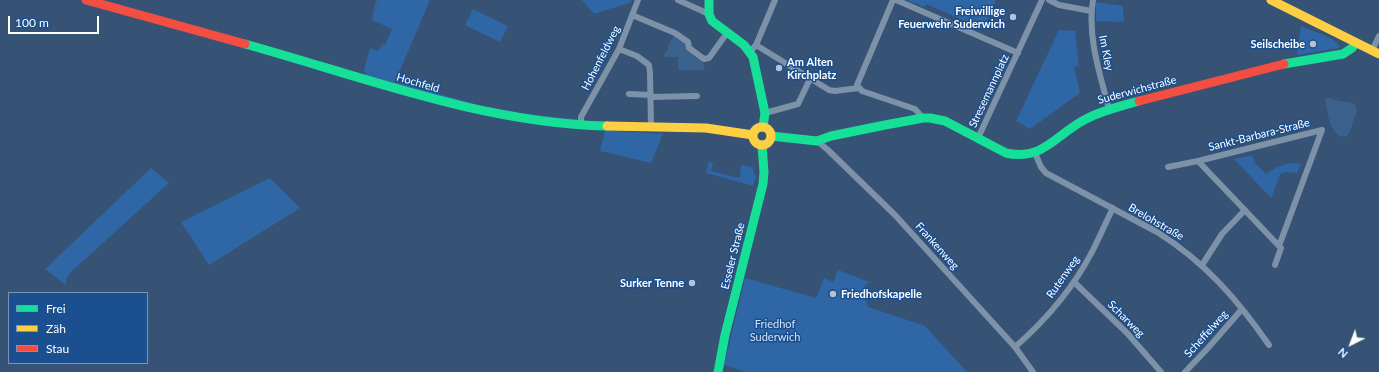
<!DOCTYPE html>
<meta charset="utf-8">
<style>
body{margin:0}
#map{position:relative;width:1379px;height:372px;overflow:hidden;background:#365274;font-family:Lato,sans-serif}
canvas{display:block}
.legend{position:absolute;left:8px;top:292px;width:140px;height:72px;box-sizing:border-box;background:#1b4f8f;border:1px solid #7695bc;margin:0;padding:5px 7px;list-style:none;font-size:12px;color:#fff}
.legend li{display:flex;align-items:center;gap:8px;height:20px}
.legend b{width:20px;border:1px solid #7695bc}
.north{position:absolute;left:1331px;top:324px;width:40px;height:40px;-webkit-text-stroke:3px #1b4f8f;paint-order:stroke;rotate:222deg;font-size:11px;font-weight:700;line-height:16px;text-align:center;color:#fff}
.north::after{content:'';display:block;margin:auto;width:14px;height:18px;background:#fff;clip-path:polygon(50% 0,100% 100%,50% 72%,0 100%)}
.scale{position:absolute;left:8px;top:16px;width:91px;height:18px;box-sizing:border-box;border:2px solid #fff;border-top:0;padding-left:5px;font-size:12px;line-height:14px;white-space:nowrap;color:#fff;-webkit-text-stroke:3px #1b4f8f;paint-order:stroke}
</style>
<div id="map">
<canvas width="1379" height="372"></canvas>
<ul class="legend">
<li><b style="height:5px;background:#16e098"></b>Frei</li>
<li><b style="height:5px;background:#ffcf43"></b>Zäh</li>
<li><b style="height:5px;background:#f24e42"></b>Stau</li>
</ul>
<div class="north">N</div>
<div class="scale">100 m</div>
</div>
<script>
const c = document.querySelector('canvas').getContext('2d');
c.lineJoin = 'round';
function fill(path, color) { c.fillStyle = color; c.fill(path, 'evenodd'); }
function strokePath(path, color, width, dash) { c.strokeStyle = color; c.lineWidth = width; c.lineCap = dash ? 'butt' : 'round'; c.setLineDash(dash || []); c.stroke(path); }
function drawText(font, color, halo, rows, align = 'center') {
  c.font = font + ' Lato,sans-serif'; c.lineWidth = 3; c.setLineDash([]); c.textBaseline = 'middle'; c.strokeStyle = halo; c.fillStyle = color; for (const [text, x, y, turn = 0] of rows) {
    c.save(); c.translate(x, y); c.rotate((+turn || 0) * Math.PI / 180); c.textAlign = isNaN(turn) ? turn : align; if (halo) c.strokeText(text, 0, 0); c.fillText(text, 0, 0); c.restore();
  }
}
fill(new Path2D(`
 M377 0H430L395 82 469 102 474 105 518 112 519 113 575 119 578 118 576 121 502 115 367 76 364 70 370 48 378 51 382 44 385 45 392 29 372 20Z
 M582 0H630L632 2 594 14Z
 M906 0H996L983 29 926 4 925 7Z
 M1096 2 1123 6 1124 22 1096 21Z
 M473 9 508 26 500 42 465 25Z
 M1301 26C1312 32 1332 35 1340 46L1339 48 1297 55Z
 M1059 30 1075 31 1079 66 1074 67 1080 93 1030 129 1016 121Z
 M605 130 663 134 651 163 600 151Z
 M1252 155 1255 163 1266 174C1275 167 1289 161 1301 164L1297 173 1287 172 1281 173 1271 198 1234 159Z
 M709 161 713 163 711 171 740 178 741 165 753 167 754 173 756 177 753 186 706 173Z
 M151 168 169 183 71 272 66 280V285L45 269Z
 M270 178 300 208 209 265 181 222Z
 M838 270 869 282 864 287V293L868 307 925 326 967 372H746L724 365 745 278 816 298 824 278 833 282Z`), '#2f66a5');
fill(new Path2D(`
 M674 35 687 44 686 50 701 61 705 65 703 70H681L678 69V57H663L666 51H668V46Z
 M1330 98C1338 102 1347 101 1355 104L1357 111 1349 134 1345 137C1329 136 1328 112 1325 99Z`), '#3b618d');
strokePath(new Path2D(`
 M373 17 377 0`), '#3b618d', 2);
strokePath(new Path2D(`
 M678 0 709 14
 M893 0 857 85 862 91 915 109 923 118
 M896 0 1018 53
 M1049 0 1059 5 1091 11
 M1093 0C1087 37 1100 74 1109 109
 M632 15 675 33 688 42 689 48 704 59 709 58 727 33
 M756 45 829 90 835 91 859 88
 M619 49 637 56 649 65 650 73 651 127
 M1372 51 1379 36
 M750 52 756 45 775 0
 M629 94 651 95
 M651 97 697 96
 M765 113 798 104 810 79
 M581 125V117L619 49 638 0
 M1322 130 1279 246 1198 161Z
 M978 138 1042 0
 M817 141 828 150 895 215 1015 347 1033 372
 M1035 153 1041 167 1046 173 1157 232C1205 262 1237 299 1269 345
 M1168 167 1198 161
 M1202 265 1222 234 1245 210
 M1275 265 1281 248 1279 246
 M1074 282 1127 333 1161 372
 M1015 347C1046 320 1074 287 1093 250 1100 236 1106 222 1113 208
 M1185 372 1208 348 1242 309`), '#7d92a8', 6);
strokePath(new Path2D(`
 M709 0V14L712 21 744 45 753 57 765 113 763 127
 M245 44C364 77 482 123 607 126
 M1284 64 1343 54 1352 48 1356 43
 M771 136 817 141 831 136 885 125 923 118H930L945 121 1006 153C1044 161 1056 134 1086 119 1103 110 1121 106 1139 101
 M718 372 725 335 763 184 764 172 762 145`), '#16e098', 9);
strokePath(new Path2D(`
 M1271 0 1379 54
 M607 126 706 128 753 135
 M753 136a9 9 0 1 1 18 0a9 9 0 1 1-18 0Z`), '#ffcf43', 9);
strokePath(new Path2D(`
 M86 0 245 44
 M1139 101 1284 64`), '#f24e42', 9);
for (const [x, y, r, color] of [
 [1013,17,4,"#b9c2ce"],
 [1313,44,4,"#b9c2ce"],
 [779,68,4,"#b9c2ce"],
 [692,283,4,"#b9c2ce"],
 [833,294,4,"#b9c2ce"]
]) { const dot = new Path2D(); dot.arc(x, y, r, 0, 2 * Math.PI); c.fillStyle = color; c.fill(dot); strokePath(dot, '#1b4f8f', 1.5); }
drawText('bold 11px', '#fff', '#1b4f8f', [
 ["Freiwillige",1005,11],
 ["Feuerwehr Suderwich",1005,24],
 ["Seilscheibe",1305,44],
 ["Am Alten",787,62,"left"],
 ["Kirchplatz",787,75,"left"],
 ["Surker Tenne",684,283],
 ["Friedhofskapelle",841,294,"left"]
], 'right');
drawText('11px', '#fff', '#1b4f8f', [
 ["Im Kley",1106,53,79],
 ["Hohenfeldweg",601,58,-63],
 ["Hochfeld",418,83,16],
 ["Suderwichstraße",1137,90,-15],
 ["Stresemannplatz",989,91,-65],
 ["Sankt-Barbara-Straße",1259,135,-14],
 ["Brelohstraße",1156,222,30],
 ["Frankenweg",937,246,48],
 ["Esseler Straße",733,256,-76],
 ["Rutenweg",1063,277,-55],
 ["Scharweg",1126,319,45],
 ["Scheffelweg",1206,334,-48]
]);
drawText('11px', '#cfe3fa', '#1b4f8f', [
 ["Friedhof",775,324],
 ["Suderwich",775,337]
]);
</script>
